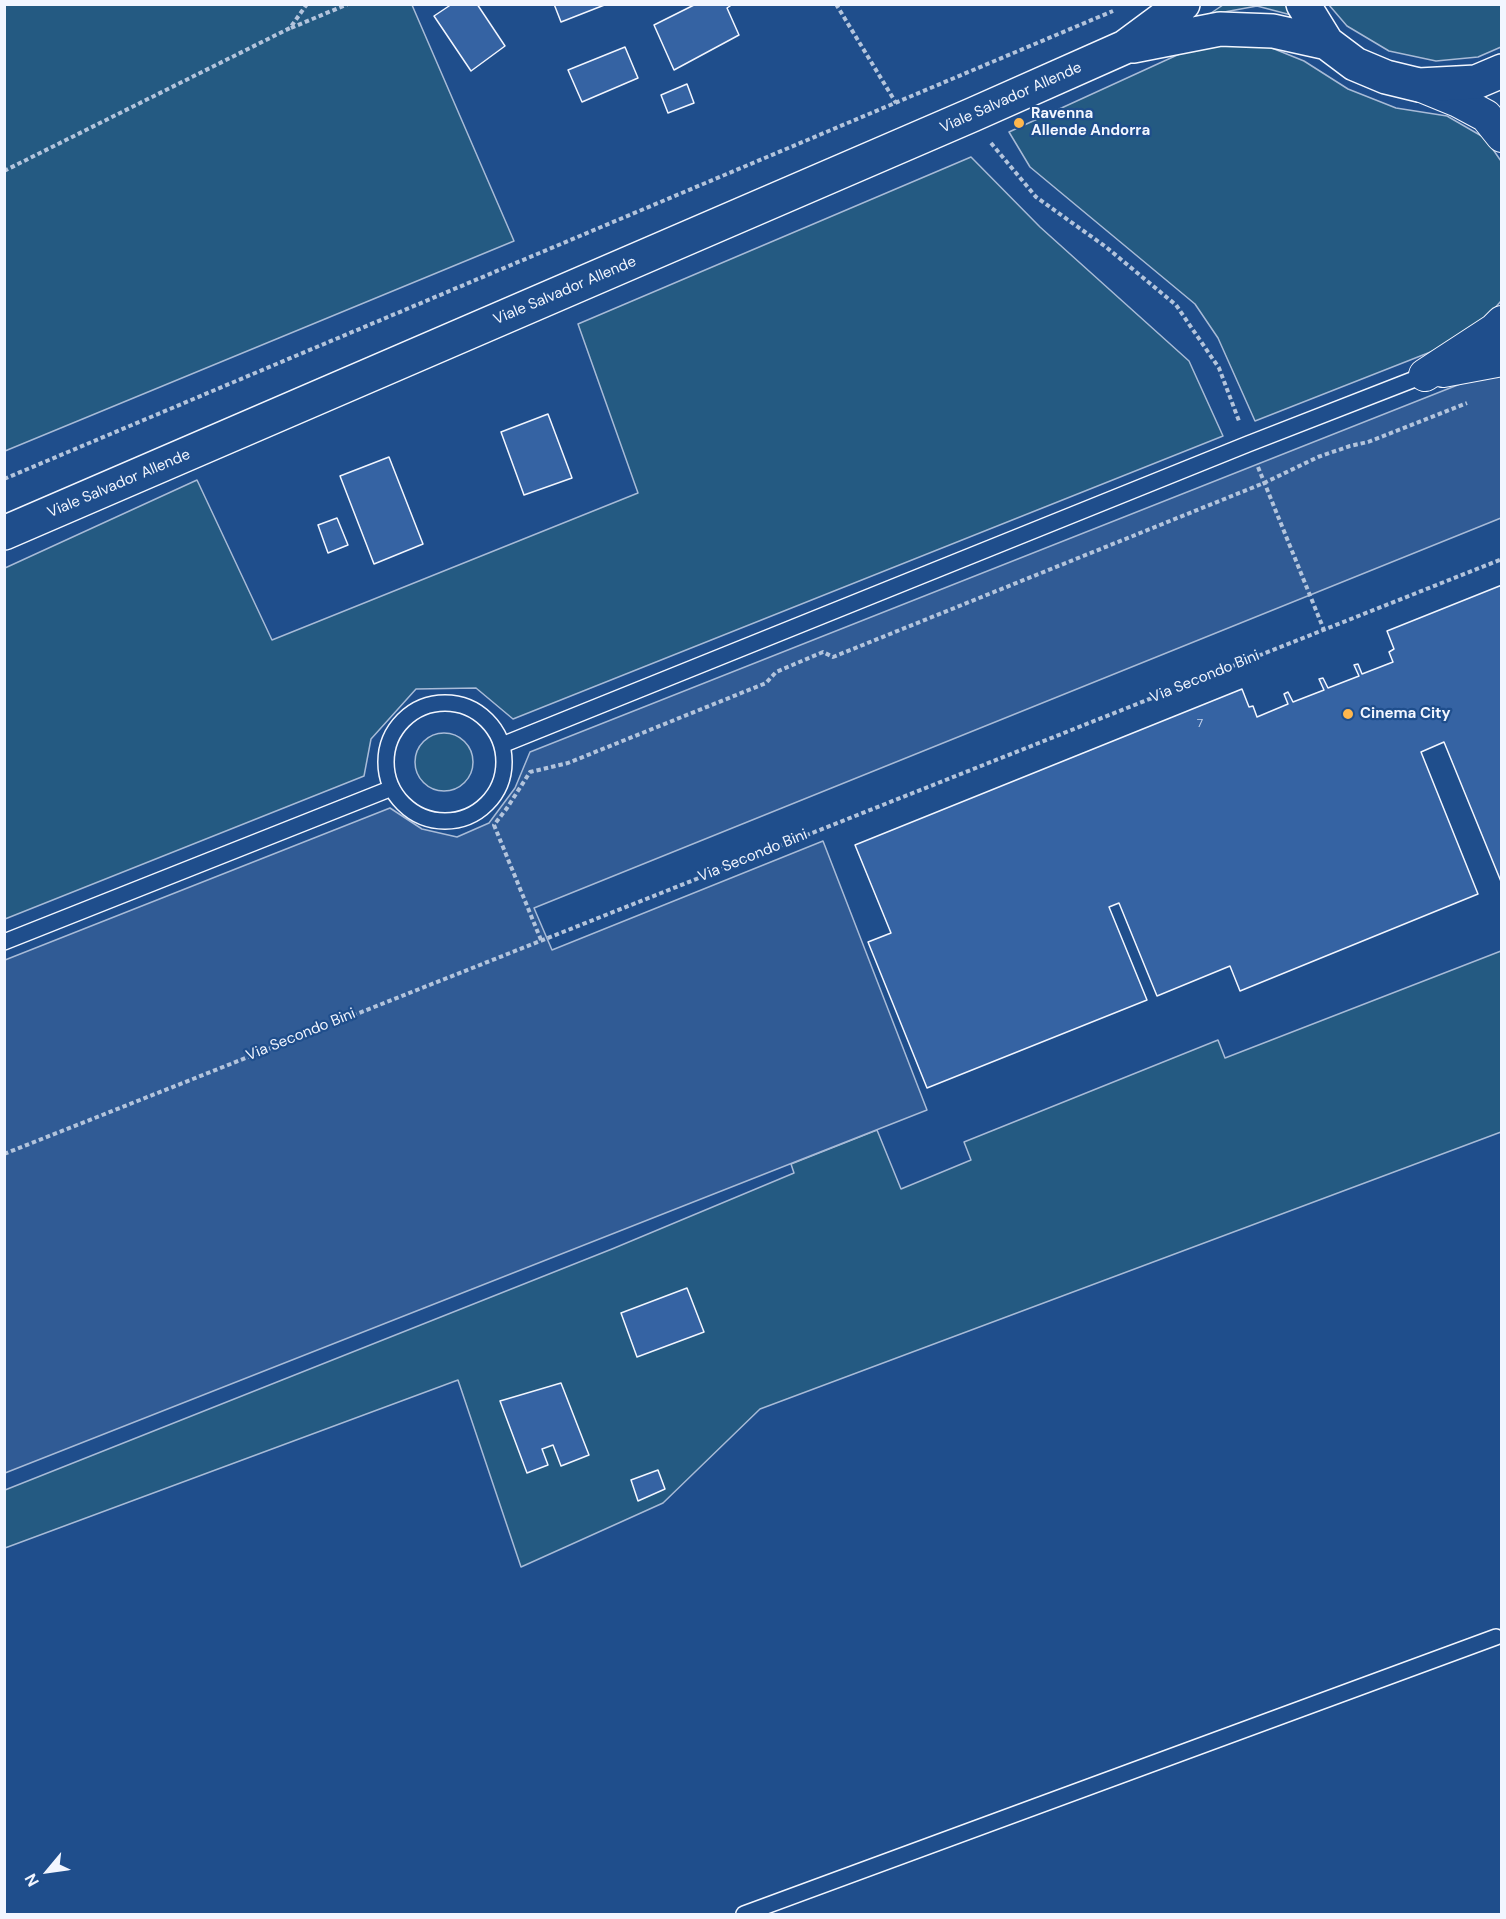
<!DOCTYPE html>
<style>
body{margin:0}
#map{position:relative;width:1506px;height:1919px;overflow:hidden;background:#1f4e8c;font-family:"DM Sans",sans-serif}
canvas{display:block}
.frame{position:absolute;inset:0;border:6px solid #f2f6ff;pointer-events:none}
.north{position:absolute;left:18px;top:1841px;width:60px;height:60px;-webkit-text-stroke:4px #1f4e8c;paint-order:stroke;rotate:241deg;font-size:16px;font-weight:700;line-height:24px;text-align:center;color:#f2f6ff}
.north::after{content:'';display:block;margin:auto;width:21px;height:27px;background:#f2f6ff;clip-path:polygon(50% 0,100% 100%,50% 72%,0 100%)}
</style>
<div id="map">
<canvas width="1506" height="1919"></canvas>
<div class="frame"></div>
<div class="north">N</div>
</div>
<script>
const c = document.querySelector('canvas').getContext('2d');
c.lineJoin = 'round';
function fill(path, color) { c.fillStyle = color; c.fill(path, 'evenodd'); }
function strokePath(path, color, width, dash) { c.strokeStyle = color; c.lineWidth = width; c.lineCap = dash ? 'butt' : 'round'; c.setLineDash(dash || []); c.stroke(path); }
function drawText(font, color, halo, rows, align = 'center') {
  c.font = font + ' "DM Sans",sans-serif'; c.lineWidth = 4.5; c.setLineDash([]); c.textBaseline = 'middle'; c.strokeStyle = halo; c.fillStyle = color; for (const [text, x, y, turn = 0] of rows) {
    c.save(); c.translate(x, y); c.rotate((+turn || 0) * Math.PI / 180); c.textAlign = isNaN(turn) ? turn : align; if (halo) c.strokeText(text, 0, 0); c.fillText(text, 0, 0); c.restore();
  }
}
const green = new Path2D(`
 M5 4 412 5 514 241 5 451Z
 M1289 4 1295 16 1257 6 1208 15 1223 5Z
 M1329 5H1501V47L1478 57 1436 61 1389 51 1347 26Z
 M1222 42 1262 44 1304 61 1348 89 1396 108 1447 116 1485 138 1501 161V301L1479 326 1456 342 1255 421 1218 338 1195 304 1030 167 1009 132 1186 51Z
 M971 157 1040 227 1189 361 1223 436 513 719 476 688 416 689 371 739 364 776 5 919V568L197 480 272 640 638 493 578 324Z
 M415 762a29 29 0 1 1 58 0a29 29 0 1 1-58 0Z
 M1501 951V1132L760 1409 663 1503 521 1567 458 1380 5 1548V1490L612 1249 794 1173 791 1164 877 1130 901 1189 971 1160 964 1142 1218 1040 1225 1058Z`);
fill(green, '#245a82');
strokePath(green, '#a8bbd7', 1.5);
const parking = new Path2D(`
 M1493 371 1501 374V518L534 908 552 950 823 841 927 1110 5 1473V960L390 808 422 829 457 837 489 823 515 788 530 752Z`);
fill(parking, '#305b95');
strokePath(parking, '#a8bbd7', 1.5);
const building = new Path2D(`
 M452 4H477L505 46 471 71 434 16Z
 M554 4H607L561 22Z
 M696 4H733L727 8 739 35 674 70 654 25Z
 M625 47 638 78 582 102 568 70Z
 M687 84 694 103 668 113 661 95Z
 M548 414 572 478 524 495 501 432Z
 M389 457 423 544 374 564 340 476Z
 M337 518 348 545 328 553 318 525Z
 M1502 585V884L1444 742 1421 752 1478 894 1240 991 1230 966 1157 996 1119 903 1109 907 1147 1000 927 1088 868 942 891 933 855 845 1242 689 1249 707 1253 706 1257 717 1288 704 1284 694 1288 692 1293 702 1324 690 1319 679 1323 678 1328 688 1359 676 1354 665 1358 664 1362 674 1393 662 1389 652 1394 649 1387 631Z
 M687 1288 704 1332 637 1357 621 1313Z
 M561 1383 589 1455 561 1466 553 1445 542 1449 548 1465 527 1473 500 1401Z
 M658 1470 665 1489 638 1501 631 1480Z`);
fill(building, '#3563a3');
strokePath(building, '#f2f6ff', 1.5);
const service = new Path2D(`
 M386 762a59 59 0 1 1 118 0a59 59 0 1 1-118 0Z
 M502 745 1248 444 1425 375
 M4 942 392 788
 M744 1914 1496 1637`);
const minor = new Path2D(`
 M1419 85 1458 101 1486 116 1502 136
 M1443 371 1502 360
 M1425 375 1494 330 1502 322`);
const secondary = new Path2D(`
 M1303 4 1327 43 1355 64 1386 77 1419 85 1476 82 1502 71
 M1133 46 1220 29 1273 31 1327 43
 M4 533 972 115 1125 47 1183 4`);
strokePath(service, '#f2f6ff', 18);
strokePath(minor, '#f2f6ff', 34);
strokePath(secondary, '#f2f6ff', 36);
strokePath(new Path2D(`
 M836 4 896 103
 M291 28 348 4
 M991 143 1036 197 1106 247 1176 305 1219 368 1239 421
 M4 171 290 28 307 4
 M1258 467 1324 630
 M4 479 1113 11
 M541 940 494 825 507 808 530 772 568 763 766 683 776 672 823 652 833 657 1264 483 1318 457 1350 446 1368 442 1467 403
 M4 1154 1502 559`), '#b3c4dc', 4, [4.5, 3]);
strokePath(service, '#1f4e8c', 15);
strokePath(minor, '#1f4e8c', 32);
strokePath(secondary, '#1f4e8c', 33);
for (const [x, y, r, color] of [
 [1019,123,6,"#ffb74d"],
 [1348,714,6,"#ffb74d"]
]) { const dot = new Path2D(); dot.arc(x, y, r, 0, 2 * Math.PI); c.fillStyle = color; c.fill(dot); strokePath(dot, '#1f4e8c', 2); }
drawText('12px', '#c3d1e8', null, [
 ["7",1200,724]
]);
drawText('15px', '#f2f6ff', '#1f4e8c', [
 ["Viale Salvador Allende",1011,98,-24],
 ["Viale Salvador Allende",565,291,-23],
 ["Viale Salvador Allende",119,484,-23],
 ["Via Secondo Bini",1205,677,-22],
 ["Via Secondo Bini",753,856,-22],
 ["Via Secondo Bini",301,1035,-22]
]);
drawText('bold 15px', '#f2f6ff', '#1f4e8c', [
 ["Ravenna",1031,114],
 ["Allende Andorra",1031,131],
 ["Cinema City",1360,714]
], 'left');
</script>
